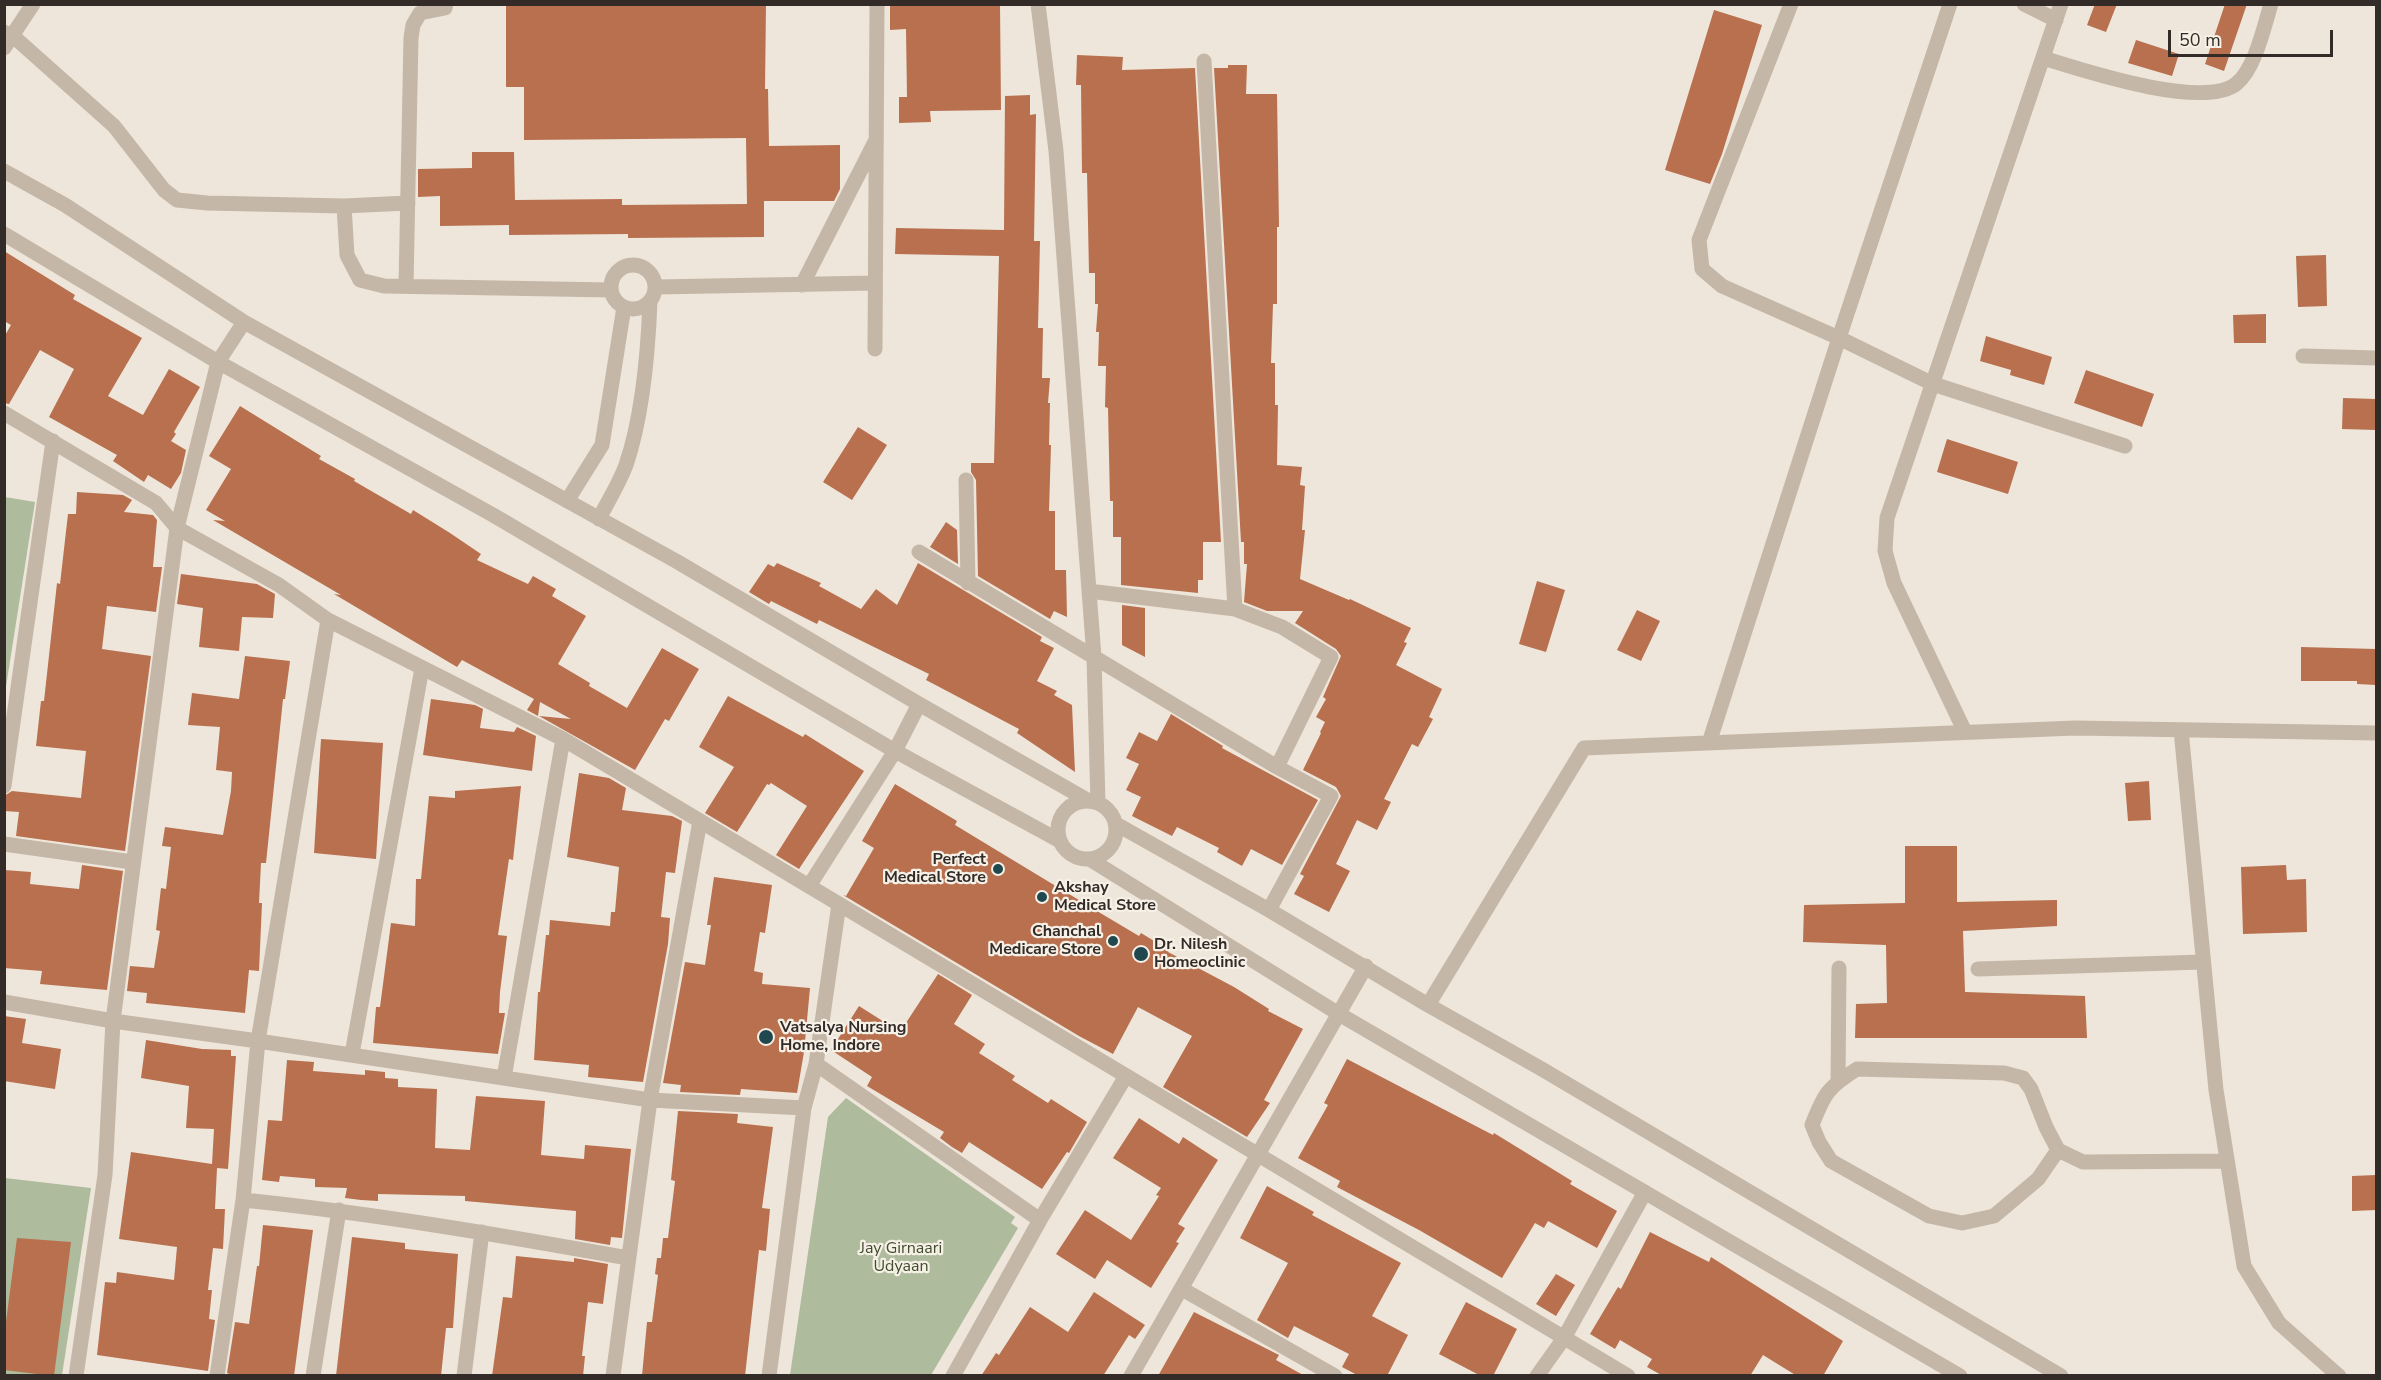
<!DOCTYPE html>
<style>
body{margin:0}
#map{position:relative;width:2381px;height:1380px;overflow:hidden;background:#eee6da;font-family:"Nunito Sans",sans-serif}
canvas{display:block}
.frame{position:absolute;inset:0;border:6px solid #322b27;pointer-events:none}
.scale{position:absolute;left:2168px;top:30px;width:165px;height:27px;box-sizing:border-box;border:3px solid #322b27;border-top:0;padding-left:8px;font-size:18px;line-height:21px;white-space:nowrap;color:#322b27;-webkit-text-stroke:4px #f6f0e6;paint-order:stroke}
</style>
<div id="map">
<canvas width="2381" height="1380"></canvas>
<div class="frame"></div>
<div class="scale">50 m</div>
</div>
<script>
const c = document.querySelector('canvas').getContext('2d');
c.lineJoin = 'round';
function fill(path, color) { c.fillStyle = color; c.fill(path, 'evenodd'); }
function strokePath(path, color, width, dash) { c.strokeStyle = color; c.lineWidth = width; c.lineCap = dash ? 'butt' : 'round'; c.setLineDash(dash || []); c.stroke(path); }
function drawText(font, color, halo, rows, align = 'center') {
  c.font = font + ' "Nunito Sans",sans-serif'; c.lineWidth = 4.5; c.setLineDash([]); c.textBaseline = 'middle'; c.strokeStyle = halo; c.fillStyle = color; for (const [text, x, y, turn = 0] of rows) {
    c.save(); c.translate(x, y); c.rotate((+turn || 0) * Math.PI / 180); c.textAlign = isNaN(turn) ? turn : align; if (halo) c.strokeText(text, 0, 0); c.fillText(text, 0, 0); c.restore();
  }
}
fill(new Path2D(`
 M5 497 35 502 5 693 4 497Z
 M846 1098 1015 1217 1011 1223 1018 1228 931 1375H790L828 1117Z
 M5 1178 91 1188 62 1375 5 1376Z`), '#aebb9c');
fill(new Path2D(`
 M506 4H766L765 89H768L769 146 840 145V189L834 201H764V237L628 238V234L509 235V225L440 226V196L418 197V169L472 168V152H514L515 200 622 199V205L747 204 746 138 524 140V87H506Z
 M890 4H1000L1001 110 930 111 931 122 899 123V97H907L906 29 890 30Z
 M2095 4H2117L2106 32 2087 25Z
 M2225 4H2247L2224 71 2205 64Z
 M1714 10 1762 25 1722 154 1710 184 1665 170Z
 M2136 40 2179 54 2172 76 2128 63Z
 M1077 55 1123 57 1122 70 1195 68 1221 542H1203V580H1198V593L1121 585V537H1113V501H1110L1108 408 1105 407 1106 366H1098L1099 332H1096L1098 304H1095V273H1089L1087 173H1082L1081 85H1076Z
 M1228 65H1247L1246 94H1277L1279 227H1277V304H1273L1271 363H1275V405H1278L1277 465 1302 467 1300 485 1305 486 1302 530H1305L1300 579 1349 600 1350 599 1411 628 1404 642 1407 643 1396 665 1442 689 1429 717 1433 719 1418 747 1412 744 1384 799 1391 802 1377 830 1357 820 1336 864 1350 871 1329 912 1294 894 1304 876 1300 874 1341 796 1336 787 1303 770 1321 733 1320 732 1325 722 1316 717 1326 699 1323 697 1341 656 1336 649 1295 623 1303 611H1267L1244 602 1247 564H1244V542H1241L1214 68H1228Z
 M1030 95V115L1036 114 1034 241H1040L1038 328H1043L1042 378H1050L1048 403H1050L1049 445H1051L1049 511H1055V570H1066L1067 617 1054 611 1050 619 978 576 976 480 971 472V463H994L999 256 895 254 896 228 1004 230 1005 96Z
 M4 251 75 295 73 299 142 338 108 396 143 415 169 369 200 387 174 432 176 434 171 441 186 450 181 473 171 489 148 475 144 482 113 461 117 455 49 417 74 369 40 350 9 404 4 403V337L11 325 4 321Z
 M2326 255 2327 306 2298 307 2296 256Z
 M2266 314V343H2234L2233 315Z
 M1986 336 2052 357 2044 385 2010 375 2011 370 1980 361Z
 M2086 370 2154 394 2142 427 2074 403Z
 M2343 398 2376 399V430L2342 429Z
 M240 406 321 456 319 459 355 479 354 481 411 514 413 510 450 533 481 554 477 560 528 584 533 576 556 589 552 596 586 616 558 664 590 683 589 686 627 708 662 648 699 669 669 721 665 719 635 770 539 716 571 719 540 702 538 716 527 710 534 699 462 660 457 667 334 594 341 595 213 520 225 521 206 510 231 469 209 456Z
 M858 427 887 445 852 500 823 482Z
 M1947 439 2018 462 2008 494 1937 472Z
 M77 492 123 495 132 500 124 512 153 515 157 520 153 567H162L156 612 107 606 102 649 151 656 125 851 16 836 19 812 4 811V796L12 791 81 798 86 751 36 746 41 701H44L57 583 60 584 68 514H76Z
 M946 522 957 530 958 564 930 547Z
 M777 563 821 583 819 586 861 609 876 589 897 605 918 563 1042 637 1040 641 1054 648 1037 681 1057 691 1054 695 1072 705 1075 772 1017 733 1019 729 926 680 929 674 819 620 817 624 771 601 769 604 749 592 768 564 774 567Z
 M181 574 257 584 275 594 273 618 242 617 239 651 199 647 203 608 177 604Z
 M1537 581 1565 590 1546 652 1519 644Z
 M1122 605 1145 608V657L1122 645Z
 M1637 610 1660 621 1641 661 1617 650Z
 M2301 647 2376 649V685L2357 684V681H2301Z
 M245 656 290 661 285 699H283L266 863H261L259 903H262L259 971 249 970 245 1013 146 1003 147 993 127 991 130 966 154 968 160 931 156 930 161 888 166 889 171 847 162 846 165 827 223 835 231 791 232 772 216 770 220 727 188 725 192 693 239 699Z
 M728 696 803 737 805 734 864 771 799 869 776 855 807 806 771 783 769 785 767 784 737 832 705 813 734 767 699 747Z
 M431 699 475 705 483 709 480 728 514 732 517 727 536 736 532 771 423 755Z
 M1171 714 1223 746 1222 748 1318 800 1282 865 1251 849 1242 866 1217 852 1219 848 1177 827 1172 836 1132 816 1141 797 1126 790 1139 764 1126 758 1139 732 1157 741Z
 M321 739 383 743 376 859 314 853Z
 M579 773 609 778 626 788 622 810 672 816 682 821 675 873 666 872 661 917 670 918 668 944 643 1082 588 1077 589 1065 534 1060 538 992H540L546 935H549L550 920 610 926 611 912H615L619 867 567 857Z
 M2149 781 2151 820 2128 821 2125 783Z
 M895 784 957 821 955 825 1102 914 1139 936 1141 933 1169 950 1168 952 1234 987 1269 1009 1268 1011 1303 1029 1264 1100 1270 1103 1247 1137 1163 1087 1192 1036 1138 1007 1113 1054 1079 1036 843 895 846 896 874 848 862 841Z
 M521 786 513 860 509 859 498 935 507 936 500 992 499 1013H505L498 1054 373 1043 376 1007H380L391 923 415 926 416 879H421L429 796 455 798V791Z
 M1905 846H1957V902L2057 900V926L1963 931 1965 992 2085 996 2087 1038H1855L1856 1004 1887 1003 1886 945 1803 942 1804 905 1905 903Z
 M82 865 123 871 107 990 40 984 42 971 4 968V870L31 872 30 884 79 889Z
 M2286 865 2287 880 2306 879 2307 932 2243 934 2241 867Z
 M714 877 772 885 765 933 760 932 754 971 763 973 762 984 810 988 804 1052 797 1093 741 1089 740 1095 680 1092 681 1085 663 1083 685 962 705 965 711 925H707Z
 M938 974 972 995 954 1024 985 1044 979 1053 1015 1076 1012 1080 1048 1103 1051 1099 1087 1122 1069 1153 1067 1152 1042 1189 969 1142 962 1153 952 1147 940 1138 944 1132 867 1086 872 1077 831 1050 859 1006 900 1032Z
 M4 1016 26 1019 22 1043 61 1049 55 1089 4 1081Z
 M146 1040 202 1049 231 1050V1056H236L228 1169 217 1168 215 1209H225L223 1249 213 1248 208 1290H212L209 1319 215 1320 208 1371 97 1355 105 1282 116 1283 117 1272 174 1280 177 1247 119 1239 131 1152 212 1164 214 1129 186 1128 189 1086 141 1078Z
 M1347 1059 1493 1135 1494 1133 1572 1181 1570 1184 1617 1211 1597 1248 1548 1221 1544 1228 1535 1223 1502 1278 1419 1230 1337 1187 1340 1181 1298 1158 1328 1105 1324 1103Z
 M287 1060 314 1062 313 1071 365 1075V1070L385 1072V1078L398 1079V1087L437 1089 435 1148 470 1150 476 1096 545 1101 541 1155 584 1159 585 1145 631 1149 622 1238 611 1237 610 1245 575 1239 576 1211 465 1201V1196L378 1194V1201L361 1200 345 1198 347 1188 315 1187V1179L280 1176 279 1182 262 1180 268 1120 282 1121Z
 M678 1111 738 1114 737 1123 773 1127 762 1208 770 1209 766 1251 759 1250 745 1376H642L647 1322H652L658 1275 655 1274 657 1258H661L663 1238H668L675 1181 671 1180Z
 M1139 1118 1179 1144 1183 1137 1218 1160 1178 1224 1185 1228 1176 1242 1179 1243 1151 1288 1107 1260 1095 1279 1056 1254 1085 1210 1131 1240 1159 1196 1156 1195 1161 1188 1113 1158Z
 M2376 1175V1210L2352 1211V1176Z
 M1267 1186 1314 1212 1312 1215 1401 1263 1372 1316 1408 1335 1387 1376H1359L1342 1367 1349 1354 1294 1326 1288 1338 1257 1320 1288 1263 1240 1238Z
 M263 1225 313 1230 294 1376H235L227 1373 235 1322 249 1324 257 1266H259Z
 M1650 1232 1709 1262 1711 1257 1843 1341 1823 1376H1797L1763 1355 1750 1376H1663L1647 1367 1652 1359 1620 1340 1615 1349 1590 1334 1618 1287 1621 1289Z
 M352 1237 405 1243V1249L458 1254 453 1328H446L441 1376H336Z
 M17 1238 71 1242 54 1376 4 1370V1337Z
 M516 1256 574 1262V1258L608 1264 603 1304 588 1302 582 1356H585L583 1376H492L503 1297 512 1298Z
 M1556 1274 1575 1285 1556 1316 1536 1304Z
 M1094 1292 1145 1325 1135 1339 1129 1335 1103 1376H981L996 1353 999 1355 1030 1307 1068 1332Z
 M1466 1302 1517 1329 1493 1376H1481L1439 1354Z
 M1194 1312 1279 1355 1276 1360 1305 1376H1158Z`), '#b8704e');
strokePath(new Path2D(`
 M1038 4 1056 151 1094 657 1098 803
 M1791 4 1699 240 1702 269 1722 286 1839 338 1933 384 2125 446
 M2024 4 2056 20
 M4 32 13 36 114 126 164 190 177 200 207 203 344 206 347 255 360 280 384 286 611 290
 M4 48 33 4
 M2043 58C2082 70 2202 110 2236 84 2255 69 2264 27 2271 4
 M1204 61 1235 609
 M4 171 65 205 244 322 676 561 919 704 1089 801
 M344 206 408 203
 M4 234 218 362 493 515 895 751 1060 841
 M611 287a22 22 0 1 1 44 0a22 22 0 1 1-44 0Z
 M802 285 875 142
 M406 286 411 38 413 25 420 13 445 8 446 4
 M656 287 875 283
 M875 349 877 4
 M2303 356 2376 358
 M4 413 156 503 177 528 279 585 328 620 563 739 1628 1376
 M966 480 968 583
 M567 501 602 445 624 307
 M599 519C608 501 619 484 626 465 643 415 648 354 650 301
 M919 552 1277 767 1331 796 1269 910
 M1089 591 1235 609 1282 627 1331 657 1277 767
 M2181 730 2216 1090 2244 1266 2279 1323 2339 1376
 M1965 732 1894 583 1885 551 1887 518 2061 4
 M1709 743 1839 338 1950 4
 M4 786 53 441
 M1058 830a29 29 0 1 1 58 0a29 29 0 1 1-58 0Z
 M1116 824 1269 910 1428 1005 1540 1068 2061 1376
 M4 844 132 862
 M1091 860 1339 1014 1960 1376
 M809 886 895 751 919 704
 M1978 969 2203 962
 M4 1002 113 1021 258 1041 650 1100 804 1108
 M1428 1005 1584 748 2075 728 2376 733
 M352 1054 422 668
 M816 1064 1040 1220
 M504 1078 563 739
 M1838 1081 1839 968
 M2058 1150 2038 1179 1994 1216 1962 1223 1929 1216 1831 1161 1819 1142 1812 1125C1824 1094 1828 1087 1857 1069L2004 1073 2023 1078 2031 1089 2046 1127 2058 1150 2083 1162 2227 1161
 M243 1200C372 1213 500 1235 628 1258
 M1182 1289 1335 1376
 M76 1376 105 1175 113 1021 177 528 218 362 244 322
 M217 1376 243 1200 258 1041 328 620
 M313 1376 339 1210
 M464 1376 482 1232
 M613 1376 650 1100 700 821
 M769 1376 804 1108 816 1064 839 904
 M953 1376 1040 1220 1126 1076
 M1131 1376 1366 966
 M1537 1376 1564 1338 1645 1192`), '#c5b7a7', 15);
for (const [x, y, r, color] of [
 [998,869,6,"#21484f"],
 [1042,897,6,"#21484f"],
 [1113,941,6,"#21484f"],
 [1141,954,8,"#21484f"],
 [766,1037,8,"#21484f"]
]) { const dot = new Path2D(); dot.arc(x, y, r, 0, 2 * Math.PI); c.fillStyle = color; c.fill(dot); strokePath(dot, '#f6f0e6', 2); }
drawText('bold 16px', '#322b27', '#f6f0e6', [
 ["Perfect",986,860,"right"],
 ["Medical Store",986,878,"right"],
 ["Akshay",1054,888],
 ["Medical Store",1054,906],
 ["Chanchal",1101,932,"right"],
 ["Medicare Store",1101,950,"right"],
 ["Dr. Nilesh",1154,945],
 ["Homeoclinic",1154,963],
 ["Vatsalya Nursing",780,1028],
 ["Home, Indore",780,1046]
], 'left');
drawText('16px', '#3f4e2d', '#f6f0e6', [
 ["Jay Girnaari",901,1249],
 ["Udyaan",901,1267]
]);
</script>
